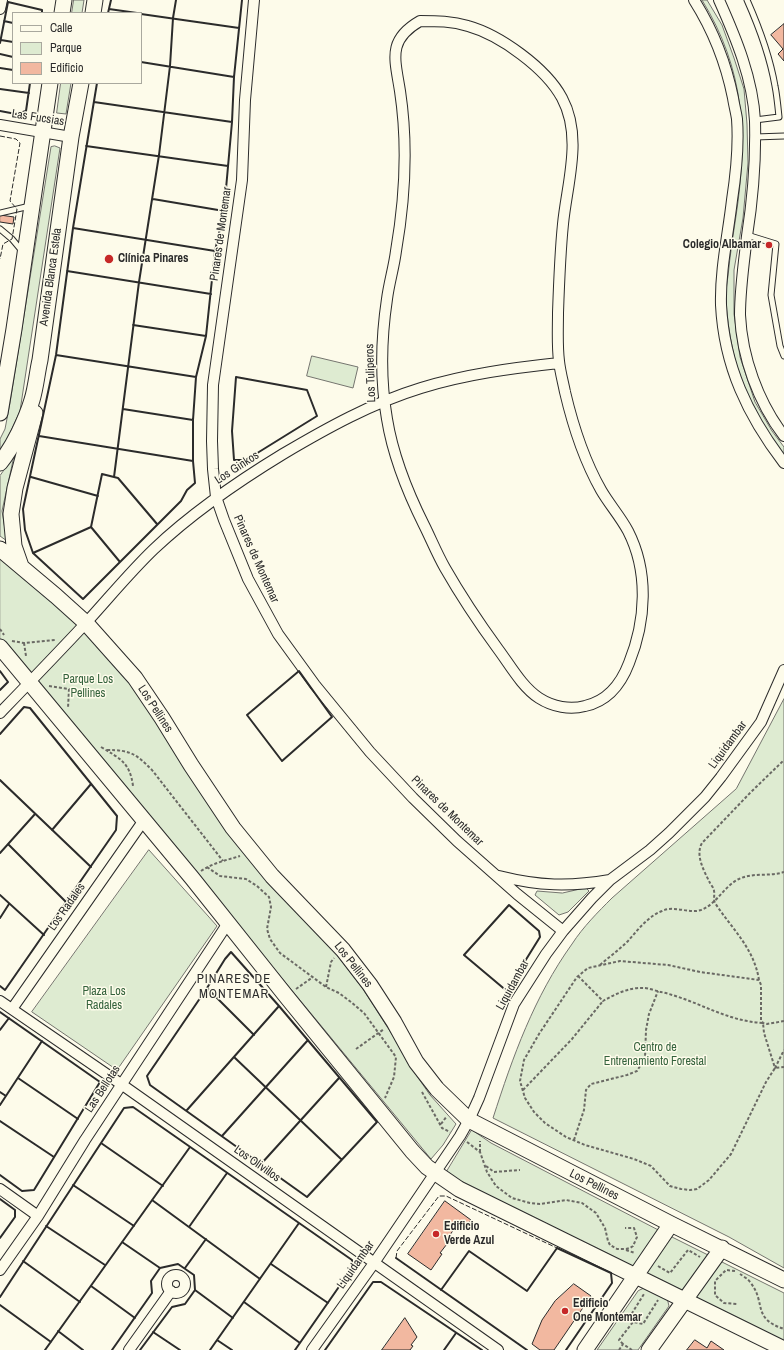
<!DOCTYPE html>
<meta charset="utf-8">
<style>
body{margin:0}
#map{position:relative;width:784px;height:1350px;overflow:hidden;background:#fdfbea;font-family:"Archivo Narrow",sans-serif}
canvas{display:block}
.legend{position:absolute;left:12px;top:12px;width:130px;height:72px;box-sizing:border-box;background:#fdfbea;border:1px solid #a9a89e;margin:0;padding:5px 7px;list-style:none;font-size:12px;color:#2b2b2b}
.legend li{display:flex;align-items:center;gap:8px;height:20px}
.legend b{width:20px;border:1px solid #a9a89e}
</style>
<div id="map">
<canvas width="784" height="1350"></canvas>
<ul class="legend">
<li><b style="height:5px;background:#fdfbea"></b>Calle</li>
<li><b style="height:11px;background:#deebd1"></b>Parque</li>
<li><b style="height:11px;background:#f2b8a0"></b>Edificio</li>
</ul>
</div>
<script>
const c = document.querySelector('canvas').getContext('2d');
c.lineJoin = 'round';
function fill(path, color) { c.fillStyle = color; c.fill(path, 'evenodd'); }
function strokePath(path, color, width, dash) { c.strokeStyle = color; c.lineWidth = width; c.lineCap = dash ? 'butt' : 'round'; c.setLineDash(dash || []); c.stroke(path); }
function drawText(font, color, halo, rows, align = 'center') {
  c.font = font + ' "Archivo Narrow",sans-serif'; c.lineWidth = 3; c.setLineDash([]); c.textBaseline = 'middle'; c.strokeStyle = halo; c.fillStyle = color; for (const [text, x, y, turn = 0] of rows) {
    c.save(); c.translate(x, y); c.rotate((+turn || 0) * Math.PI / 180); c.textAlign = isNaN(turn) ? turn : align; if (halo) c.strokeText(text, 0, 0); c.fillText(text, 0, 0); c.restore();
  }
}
const green = new Path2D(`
 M74 0H84L82 13H72Z
 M702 0H707L722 25 734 58 744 89 747 124 748 163 743 218 734 270V314L740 357 755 402 772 431 784 447V456C772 440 760 423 751 405 736 375 727 330 726 297 726 290 727 282 728 276 730 255 733 236 736 216 748 136 745 70 702 0Z
 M61 83H71L66 114 57 113Z
 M55 146 60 148 20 411 0 455V439L5 429 10 403 51 147Z
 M312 356 358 367 353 388 307 376Z
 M14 456 2 511 7 541 0 536V476Z
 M0 559 36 583 57 602 114 663 363 989 395 1039 408 1063 430 1095 456 1124 443 1145 431 1159 41 686 0 640Z
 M784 699V1268L729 1237 493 1118C513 1056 534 997 572 944 583 927 598 912 612 898L736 789Z
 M149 850 217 926 117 1070 32 1012Z
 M586 888 589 891 568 912 559 915 535 895 537 891 562 893Z
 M472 1130 491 1143 666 1234 784 1293V1341L462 1183 446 1173Z
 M647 1287 667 1298 669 1306 638 1350H597L638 1291Z`);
fill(green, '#deebd1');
strokePath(green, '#74746e', 1);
const building = new Path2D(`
 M784 24V61L778 54 783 49 771 35Z
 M0 215 14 217 13 224 0 222Z
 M445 1201 471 1220 464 1230 457 1225 447 1239 450 1240 440 1253 442 1254 431 1270 408 1254Z
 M574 1284 591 1296 554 1350H540L532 1344 542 1320 555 1301Z
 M405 1318 417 1337 411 1345 413 1346 410 1350H382Z
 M695 1340 707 1348 711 1341 724 1350H687Z`);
fill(building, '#f2b8a0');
strokePath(building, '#2b2b2b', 1);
const lane = new Path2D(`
 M747 0C759 27 770 57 775 86 777 96 778 107 779 117L755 120
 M755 137 784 136
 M0 213 30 206
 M0 229 12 239 22 251
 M747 235 776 244 771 295 780 346 784 356`);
const street = new Path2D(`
 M254 0 245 100 242 180 213 385 212 441 213 469 216 497 224 520 248 579 278 634 315 685 370 752 413 798 457 841 517 894 563 931
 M694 0C713 30 726 63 733 98 734 105 736 112 737 119 739 146 736 174 732 200 728 235 720 270 721 305 724 366 748 416 784 463
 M719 0C736 38 753 79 755 121 756 160 753 198 747 236 744 262 740 288 740 315 742 357 758 402 784 436
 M0 9 2 0
 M420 21C437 21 452 21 468 26 500 35 546 68 562 98 583 137 567 183 563 224 560 254 559 283 558 313 558 328 557 345 559 361 560 371 563 382 565 392 573 426 584 460 601 490 609 504 620 516 628 531 649 572 646 621 629 663 621 684 608 701 585 706 570 710 553 707 539 698 522 687 510 665 498 649 479 623 461 596 445 568 437 554 431 539 424 525 407 491 393 456 387 419 380 379 381 339 387 299 389 283 394 267 396 251 405 199 408 144 400 91 395 59 387 40 420 21Z
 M0 125 71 137
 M0 713C28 684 57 654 85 624 108 599 129 573 154 549 193 512 237 482 283 454 327 428 372 403 421 388 466 374 513 368 559 363
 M499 876C539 886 569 887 610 880
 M0 1001 121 1084 498 1350
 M12 1009 144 820
 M0 1189 38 1216
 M0 1270 38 1216 85 1140 228 923
 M167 1284a9 9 0 1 1 18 0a9 9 0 1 1-18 0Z
 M129 1350 171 1291
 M312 1350 374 1263 460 1136 469 1120 479 1098 514 1004 546 954 563 931 592 898 610 880 650 850 669 833 705 797 721 777 761 722 784 670`);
const secondary = new Path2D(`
 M62 13 64 0
 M93 13 95 0
 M0 413 14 329 50 83
 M0 463C13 447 26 420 32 400 36 387 37 373 40 360L71 137 81 83
 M0 549 56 596 86 623 135 678 162 718 191 765 233 828 272 876 343 950 370 985 394 1022 416 1062 437 1089 469 1120 671 1224 784 1280
 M21 566 14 546 11 514 15 488 35 413
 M0 647 192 878 286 996 412 1151 427 1167 459 1189 784 1349
 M585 1350 671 1224
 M649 1350 722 1248`);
strokePath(lane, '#2b2b2b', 7);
strokePath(street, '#2b2b2b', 12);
strokePath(secondary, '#2b2b2b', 17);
strokePath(new Path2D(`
 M0 629 4 635
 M12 641 24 643 55 640
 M24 643 26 656
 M49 686 69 689 68 708
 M101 747C119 758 130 762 133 786
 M107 750C131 750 136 754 152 770L223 861
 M207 867 220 876 246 879 257 886 269 897 271 907 267 929 270 939 280 953 326 987 339 993 351 1002 364 1013 396 1057 394 1077 385 1098
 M201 871C213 863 227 860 240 856
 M600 965C609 957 619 950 628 941 638 930 647 917 662 911 674 905 689 914 701 910 717 904 724 886 739 879 753 872 770 877 784 872
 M578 976 603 1001C615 994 630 987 644 988 649 988 656 991 661 992 697 1000 725 1021 763 1023L764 1033 775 1068 784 1050
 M759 980C754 948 732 929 715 903 713 899 715 895 714 891 714 888 711 885 710 883 704 871 695 855 702 843L750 793 784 760
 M326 987 331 962 334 958
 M296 989 313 977
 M784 1021 767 1024 763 1023 761 1020V985L759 980 700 972 668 965 620 961 588 968 577 977 539 1034 524 1060 520 1081 525 1098 534 1112 545 1123 566 1137 585 1145 634 1159 651 1166 670 1186 681 1189 690 1190 697 1189 709 1180 731 1154 766 1082 775 1068 784 1067
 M356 1049 384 1029
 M523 1090 572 1039 603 1001
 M422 1092 442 1128 450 1132
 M441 1124 447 1116
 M574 1140 584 1110 586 1090 591 1084 627 1075 637 1071 645 1058 646 1030 649 1014 658 991
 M467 1142 480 1152 487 1172 496 1186 512 1198 530 1203 540 1204 566 1200 582 1203 596 1213 605 1228 608 1241 610 1245 617 1249H626L630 1248 633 1246 637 1237 634 1228H625
 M480 1152V1141
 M486 1166 494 1172 520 1170
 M626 1250 635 1253
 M658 1266 670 1273 688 1250 700 1257
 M735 1271 726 1270 715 1281V1295L724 1303 737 1304
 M740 1274C743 1276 748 1279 750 1282 767 1303 751 1318 784 1329
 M629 1318 644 1294
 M623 1344 619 1340 633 1322 643 1324 658 1300
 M619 1350 623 1344 632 1350`), '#6a6964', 2, [3, 2]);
strokePath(lane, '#fdfbea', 5);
strokePath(street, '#fdfbea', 10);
strokePath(secondary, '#fdfbea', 15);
strokePath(new Path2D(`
 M0 136 16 139 20 143 10 201 17 209 12 239 3 244 0 259
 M396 1258 397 1251 439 1196H446L557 1248`), '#2b2b2b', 1, [5, 2]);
strokePath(new Path2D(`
 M109 9 137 13
 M108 13 111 0
 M141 14 239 28
 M4 21 13 23
 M1 40 13 42
 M0 43 8 2 42 10V13
 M0 54 13 57
 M141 62 234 77
 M0 68 13 70
 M97 83 73 228 56 355 23 509 25 530 33 553 83 599 181 501 187 490 195 483 193 461V420L196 377 206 336 215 251 224 211 232 122 234 77 242 0
 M0 89 29 93
 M94 102 232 122
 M0 111 16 114 26 111 30 83
 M86 146 228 166
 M153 199 224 211
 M73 228 215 251
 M67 271 211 294
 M133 325 206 336
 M56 355 196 377
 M236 377 307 390 317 416 246 460H234L232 431Z
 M123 409 193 420
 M39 436 193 461
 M31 477 98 496
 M114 477 139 282 159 155 170 66 173 18 176 0
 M33 553 91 527
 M120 562 91 527 102 474 118 478 157 524
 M0 671 8 682 0 690
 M299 671 332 717 282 761 247 715Z
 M0 734 24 707 30 708 117 816 116 830 5 990 0 986
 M0 780 91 867
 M52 830 91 784
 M8 844 66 902
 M0 853 35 814
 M0 895 44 935
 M509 905 539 931 540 937 522 966 508 992 464 955Z
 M0 918 9 904
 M231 952 279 1006 377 1122 307 1197 150 1085 147 1076 207 988 225 959Z
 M207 988 254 1035
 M0 1012 100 1082 34 1190 22 1191 0 1175
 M0 1030 9 1018
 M234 1057 341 1159
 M18 1078 78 1119
 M0 1092 6 1096
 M0 1105 42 1041
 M187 1110 279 1006
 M0 1121 54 1157
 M222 1136 308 1040
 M101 1143 163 1186
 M261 1164 339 1078
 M73 1185 134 1226
 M0 1199 15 1210V1217L0 1238
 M152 1200 260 1279
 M46 1226 105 1265
 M189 1227 227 1173
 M122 1242 160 1268
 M396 1258 527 1350
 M23 1261 80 1302
 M271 1264 328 1303
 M185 1268 206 1239
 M91 1286 135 1318
 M195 1290 233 1318
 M441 1290 469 1251 527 1291 557 1248 611 1273 612 1283 566 1350
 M0 1297 124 1108 133 1107 352 1260V1268L295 1350
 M244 1302 300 1343
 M0 1305 51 1342
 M58 1331 83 1350
 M153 1332 180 1350
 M217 1340 232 1350
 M45 1350 190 1147
 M112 1350 152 1293 151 1281 160 1268 178 1264 194 1275 195 1290 185 1304 172 1307 140 1350
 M210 1350 299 1223
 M325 1350 373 1282H381L482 1350
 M444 1350 456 1333`), '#2b2b2b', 2);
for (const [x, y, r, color] of [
 [769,245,4,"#c62828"],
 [109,259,5,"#c62828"],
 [436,1234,4,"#c62828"],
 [565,1311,4,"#c62828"]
]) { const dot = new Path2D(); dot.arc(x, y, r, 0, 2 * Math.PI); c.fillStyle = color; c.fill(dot); strokePath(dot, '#fdfbea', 1.5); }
drawText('12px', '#2b2b2b', '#fdfbea', [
 ["Las Fucsias",38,118,9],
 ["Pinares de Montemar",221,234,-82],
 ["Avenida Blanca Estela",51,277,-82],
 ["Los Tuliperos",371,373,-92],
 ["Los Ginkos",237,468,-33],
 ["Pinares de Montemar",256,559,66],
 ["Los Pellines",155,709,57],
 ["Liquidambar",728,745,-54],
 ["Pinares de Montemar",447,811,44],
 ["Los Radales",67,907,-55],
 ["Los Pellines",353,965,52],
 ["Liquidambar",513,985,-61],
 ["Las Bellotas",103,1089,-57],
 ["Los Olivillos",257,1164,35],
 ["Los Pellines",594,1185,27],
 ["Liquidambar",356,1265,-55]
]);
drawText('bold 12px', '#2b2b2b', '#fdfbea', [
 ["Colegio Albamar",761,245,"right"],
 ["Clínica Pinares",118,259],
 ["Edificio",444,1227],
 ["Verde Azul",444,1241],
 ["Edificio",573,1304],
 ["One Montemar",573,1318]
], 'left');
drawText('12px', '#34623c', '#fdfbea', [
 ["Parque Los",88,680],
 ["Pellines",88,694],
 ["Plaza Los",104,992],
 ["Radales",104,1006],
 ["Centro de",655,1048],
 ["Entrenamiento Forestal",655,1062]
]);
c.letterSpacing = '1px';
drawText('13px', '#2b2b2b', '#fdfbea', [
 ["PINARES DE",234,980],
 ["MONTEMAR",234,995]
]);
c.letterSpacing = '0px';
</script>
